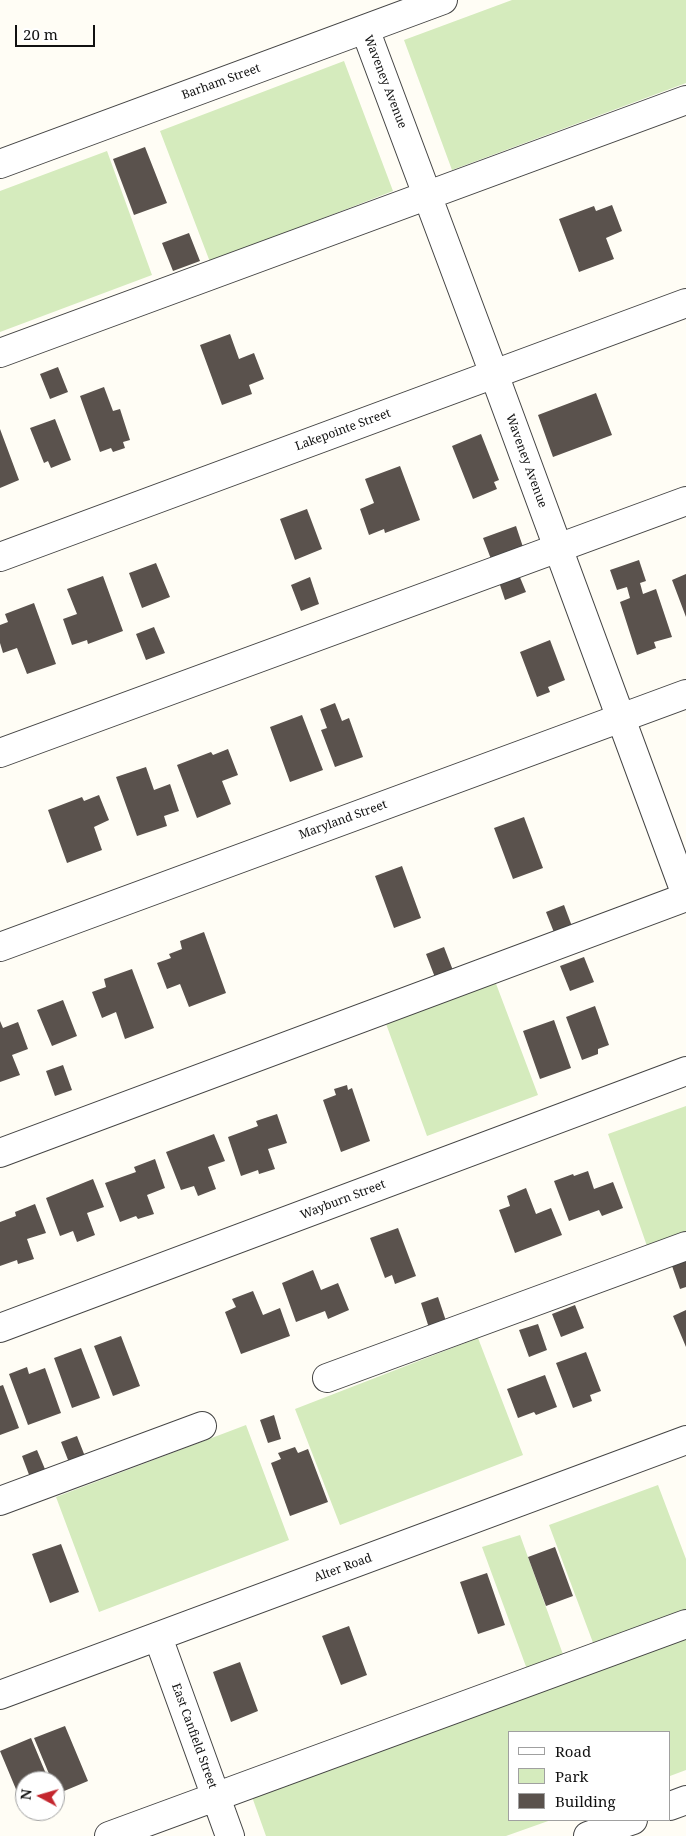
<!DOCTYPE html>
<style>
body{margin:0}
#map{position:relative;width:686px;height:1836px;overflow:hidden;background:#fffdf5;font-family:"Noto Serif",serif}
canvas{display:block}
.legend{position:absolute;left:508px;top:1731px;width:162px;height:90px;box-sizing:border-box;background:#fff;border:1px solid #a0a0a0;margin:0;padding:6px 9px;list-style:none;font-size:15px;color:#111}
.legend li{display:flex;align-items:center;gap:10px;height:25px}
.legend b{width:25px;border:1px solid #a0a0a0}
.north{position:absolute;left:15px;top:1771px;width:50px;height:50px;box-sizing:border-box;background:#fff;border:1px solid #a0a0a0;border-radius:50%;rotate:276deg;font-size:14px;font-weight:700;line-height:20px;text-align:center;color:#111}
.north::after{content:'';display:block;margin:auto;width:18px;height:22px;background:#c4262e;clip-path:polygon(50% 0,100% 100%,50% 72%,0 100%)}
.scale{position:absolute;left:15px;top:25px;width:80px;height:22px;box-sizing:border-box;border:2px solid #111;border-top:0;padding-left:6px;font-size:15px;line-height:18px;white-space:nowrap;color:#111;-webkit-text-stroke:4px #fff;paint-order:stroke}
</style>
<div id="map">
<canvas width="686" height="1836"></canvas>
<ul class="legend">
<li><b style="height:6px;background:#fff"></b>Road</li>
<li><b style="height:14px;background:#d5ebbd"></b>Park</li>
<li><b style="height:14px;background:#5a524d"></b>Building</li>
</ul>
<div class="north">N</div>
<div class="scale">20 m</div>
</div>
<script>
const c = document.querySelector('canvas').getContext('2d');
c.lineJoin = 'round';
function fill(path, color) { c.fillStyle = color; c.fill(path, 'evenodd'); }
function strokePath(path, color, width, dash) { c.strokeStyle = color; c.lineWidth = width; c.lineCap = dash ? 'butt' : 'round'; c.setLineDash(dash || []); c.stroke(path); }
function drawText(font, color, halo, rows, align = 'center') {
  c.font = font + ' "Noto Serif",serif'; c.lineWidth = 5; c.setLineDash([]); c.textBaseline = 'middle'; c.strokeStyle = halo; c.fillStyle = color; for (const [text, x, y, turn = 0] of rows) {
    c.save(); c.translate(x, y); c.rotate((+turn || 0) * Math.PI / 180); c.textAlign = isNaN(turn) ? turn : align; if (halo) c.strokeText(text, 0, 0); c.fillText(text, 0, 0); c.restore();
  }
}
fill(new Path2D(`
 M512 0H686V83L452 170 404 40Z
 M344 61 393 191 210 262 160 131Z
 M107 151 152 275 0 332V191Z
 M495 981 538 1095 427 1136 385 1021Z
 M686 1106V1235L648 1249 608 1134Z
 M478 1338 523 1455 340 1525 295 1409Z
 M246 1425 289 1540 99 1612 56 1497Z
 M658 1485 686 1559V1614L595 1648 549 1525Z
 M520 1535 565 1660 528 1672 482 1547Z
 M686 1633V1770L670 1776V1732H510V1820H551L506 1836H266L251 1794Z`), '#d5ebbd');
fill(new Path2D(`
 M145 147 167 203 134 215 113 159Z
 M612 205 622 231 606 238 614 259 579 272 559 219 594 206 596 211Z
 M189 233 200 261 173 271 162 243Z
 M230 334 239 359 254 353 264 379 249 385 252 394 222 405 200 345Z
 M58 367 68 392 50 399 40 374Z
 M104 387 113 411 120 409 130 440 123 442 125 448 113 452 111 448 100 452 80 396Z
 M596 393 612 435 553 457 538 415Z
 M55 419 71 460 51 468 48 461 44 463 30 428Z
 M0 429 19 480 0 488Z
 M481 434 499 480 494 482 497 489 473 499 452 446Z
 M400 466 420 520 385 533 384 529 369 535 360 509 374 503 365 479Z
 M307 509 322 549 295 560 280 519Z
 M516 526 523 547 491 559 483 538Z
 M639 560 646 581 640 583 643 594 656 589 672 637 654 642 656 648 637 655 620 602 630 598 627 587 617 590 610 570Z
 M156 563 170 597 142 608 129 573Z
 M686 574V617L672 580Z
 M519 575 526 592 505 600 499 582Z
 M103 576 123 631 88 644 87 640 72 645 63 619 77 614 67 589Z
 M310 577 319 604 301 611 291 585Z
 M34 603 56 664 27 674 17 648 3 653 0 643V625L8 622 5 614Z
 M154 627 165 653 146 660 136 634Z
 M550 640 565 680 548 687 550 692 537 697 520 652Z
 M335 703 342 721 349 718 363 757 335 767 321 730 327 728 320 709Z
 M302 715 323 770 290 782 270 727Z
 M228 749 238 775 222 781 231 804 197 818 177 765 211 752 213 755Z
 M146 767 154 790 170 784 179 811 164 816 167 826 137 836 116 777Z
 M99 795 109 820 94 827 102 850 67 863 48 810 82 797 84 801Z
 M524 817 543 868 513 879 494 828Z
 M402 866 421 918 394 928 375 876Z
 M564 905 573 929 555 935 546 912Z
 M204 932 226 993 189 1007 180 984 167 989 157 963 171 958 169 954 182 949 180 941Z
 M444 947 454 973 436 980 426 954Z
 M584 957 594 982 570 991 560 966Z
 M132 969 154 1028 125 1039 116 1012 102 1018 92 992 106 987 104 979Z
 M63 1000 77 1036 52 1046 37 1010Z
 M595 1006 609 1045 598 1049V1054L582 1060 566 1017Z
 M554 1020 571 1068 540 1079 523 1031Z
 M0 1021 3 1028 18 1022 28 1049 12 1055 20 1075 0 1082Z
 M63 1065 72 1090 55 1096 46 1071Z
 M347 1085 348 1090 352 1088 370 1141 341 1152 323 1100 336 1095 334 1089Z
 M277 1114 287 1143 268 1149 275 1169 259 1174 258 1170 241 1176 228 1137 258 1126 256 1121Z
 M214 1134 225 1161 208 1167 216 1189 198 1196 194 1186 181 1190 166 1152Z
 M155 1159 165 1188 147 1195 154 1214 138 1219 136 1216 120 1222 105 1183 136 1172 134 1167Z
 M588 1171 594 1189 613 1182 623 1208 602 1216 599 1210 569 1221 554 1181 573 1174 574 1176Z
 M93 1179 104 1207 87 1213 95 1235 77 1242 73 1231 60 1236 46 1198Z
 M526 1188 536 1214 551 1208 562 1235 515 1253 499 1210 510 1206 507 1196Z
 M35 1204 46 1233 27 1239 34 1259 18 1264 17 1260 0 1266V1222L16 1216 15 1212Z
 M398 1228 416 1276 395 1284 392 1275 385 1278 370 1238Z
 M686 1261V1287L680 1289 672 1266Z
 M313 1270 321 1290 338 1283 349 1310 328 1319 325 1311 296 1322 282 1283Z
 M253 1291 263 1315 280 1308 290 1336 241 1354 225 1312 236 1307 232 1299Z
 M438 1297 447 1324 430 1331 421 1303Z
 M575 1305 584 1328 561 1337 552 1314Z
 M686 1310V1347L673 1316Z
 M538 1324 547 1350 529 1357 519 1330Z
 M121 1336 140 1386 113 1396 94 1346Z
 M81 1348 100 1398 72 1408 54 1358Z
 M586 1352 601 1391 590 1395 592 1401 573 1408 556 1363Z
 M27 1367 29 1374 45 1368 61 1413 28 1425 9 1374Z
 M545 1375 557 1407 536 1415 534 1412 518 1418 507 1389Z
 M3 1385 19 1428 0 1435V1386Z
 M274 1415 281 1439 268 1443 260 1420Z
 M77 1436 86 1459 70 1465 61 1442Z
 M295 1447 298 1453 308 1449 328 1502 290 1516 271 1463 281 1459 278 1453Z
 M37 1450 47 1474 31 1480 22 1456Z
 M61 1544 79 1592 50 1603 32 1554Z
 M555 1547 573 1596 546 1606 528 1557Z
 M487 1573 505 1625 478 1634 460 1582Z
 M349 1626 367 1675 341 1685 322 1636Z
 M240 1662 258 1711 231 1722 213 1672Z
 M65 1726 88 1781 57 1794 55 1781H52L34 1738Z
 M31 1738 49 1781H25V1805L23 1806 0 1751Z`), '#5a524d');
const minor = new Path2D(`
 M365 29 494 374 686 895
 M0 164 443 0
 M0 353 686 100
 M0 557 686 303
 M0 753 686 501
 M0 947 686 694
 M0 1153 686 897
 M0 1328 686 1071
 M327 1378 686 1246
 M0 1501 202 1426
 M158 1637 230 1836
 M0 1695 686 1440
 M670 1806 686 1800
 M109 1836 686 1624
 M588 1836 633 1820`);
strokePath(minor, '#444', 30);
strokePath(minor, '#fff', 28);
drawText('12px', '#111', '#fff', [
 ["Barham Street",221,82,-20],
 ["Waveney Avenue",385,82,69],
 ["Lakepointe Street",343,430,-20],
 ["Waveney Avenue",526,461,70],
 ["Maryland Street",343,820,-20],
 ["Wayburn Street",343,1200,-21],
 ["Alter Road",343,1568,-20],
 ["East Canfield Street",194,1736,70]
]);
</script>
